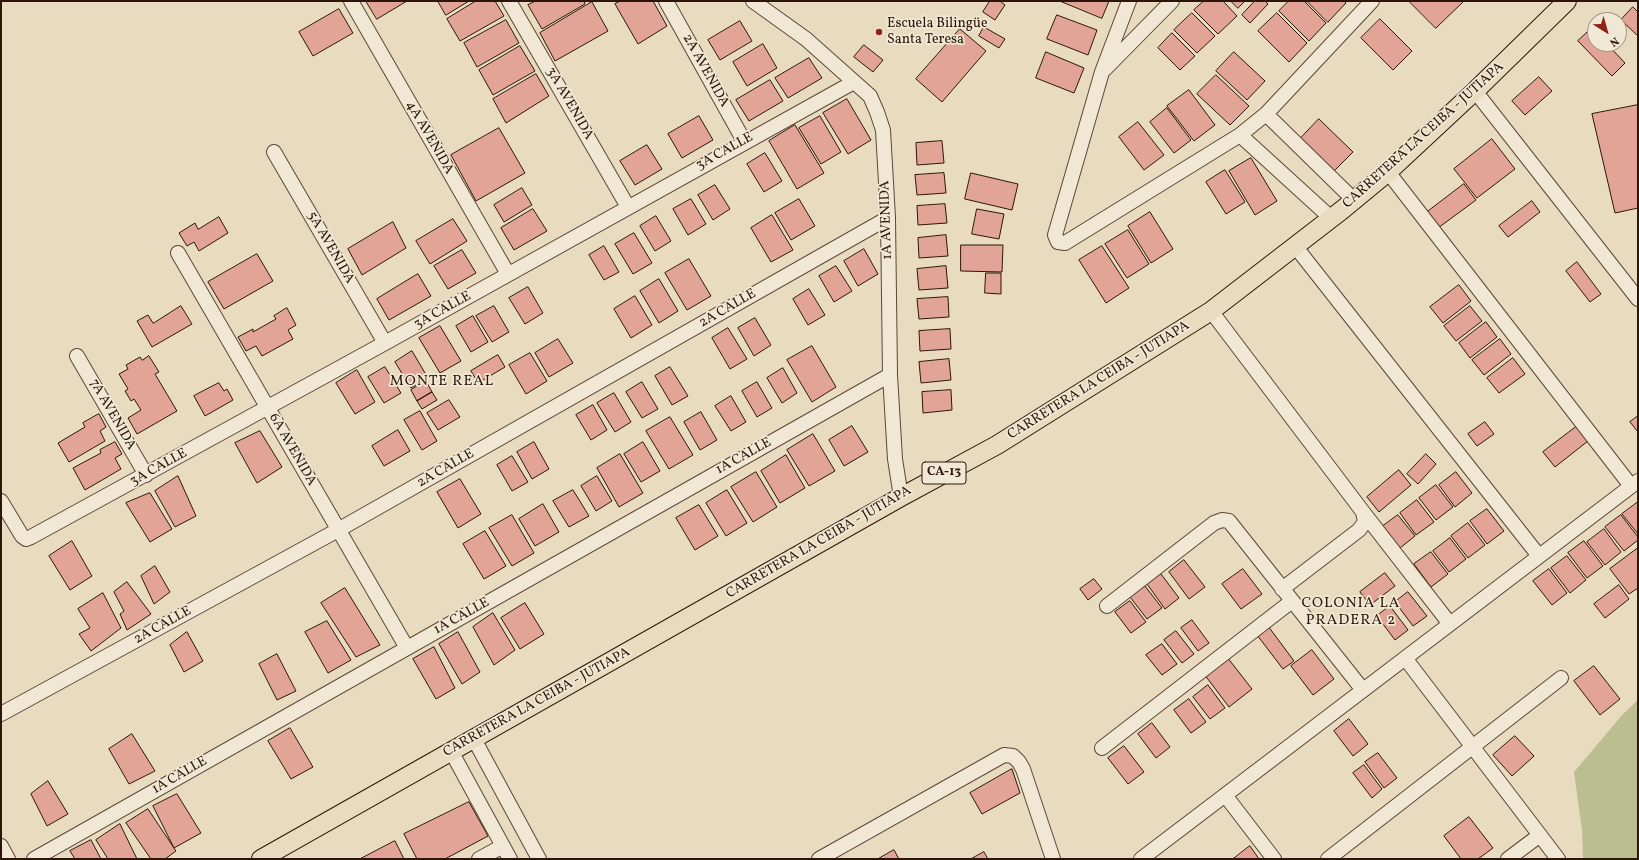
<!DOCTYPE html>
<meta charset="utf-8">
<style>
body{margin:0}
#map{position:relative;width:1639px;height:860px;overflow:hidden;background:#e8dbbf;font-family:Vollkorn,serif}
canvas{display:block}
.frame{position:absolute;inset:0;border:2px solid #2d1609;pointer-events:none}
.north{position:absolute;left:1587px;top:12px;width:40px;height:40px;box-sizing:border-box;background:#f0e8d5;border:1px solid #a29483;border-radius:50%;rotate:143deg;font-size:11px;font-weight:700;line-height:16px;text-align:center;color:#2d1609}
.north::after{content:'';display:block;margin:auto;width:14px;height:18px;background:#8f2418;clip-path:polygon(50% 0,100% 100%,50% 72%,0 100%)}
</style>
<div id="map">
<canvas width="1639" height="860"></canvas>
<div class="frame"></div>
<div class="north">N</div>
</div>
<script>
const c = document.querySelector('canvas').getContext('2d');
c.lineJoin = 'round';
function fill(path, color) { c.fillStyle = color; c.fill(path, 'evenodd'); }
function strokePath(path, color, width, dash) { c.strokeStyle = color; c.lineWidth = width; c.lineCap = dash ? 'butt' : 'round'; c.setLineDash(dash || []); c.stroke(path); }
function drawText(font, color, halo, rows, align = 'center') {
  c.font = font + ' Vollkorn,serif'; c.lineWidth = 3.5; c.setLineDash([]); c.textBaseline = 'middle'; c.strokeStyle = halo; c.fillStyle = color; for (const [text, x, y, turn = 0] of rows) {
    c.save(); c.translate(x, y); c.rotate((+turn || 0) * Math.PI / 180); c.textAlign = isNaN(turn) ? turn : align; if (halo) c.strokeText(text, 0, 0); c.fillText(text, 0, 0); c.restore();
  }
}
fill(new Path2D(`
 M1638 700V859H1583L1582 830 1574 772 1623 714Z`), '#bbbe8f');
const building = new Path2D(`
 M366 1H407L377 19Z
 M438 1H469L446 15Z
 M476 1H495L504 16 460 41 447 19Z
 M536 1H584L585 4 542 29 528 5Z
 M621 1H653L667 26 638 44 615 4Z
 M990 1H1000L1005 5 995 20 983 12Z
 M1060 1H1109L1102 18Z
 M1204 1H1223L1237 16 1218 34 1194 10Z
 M1231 1H1245L1238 8Z
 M1255 1H1265L1268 4 1250 23 1242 15Z
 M1289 1H1304L1326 23 1309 41 1279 11Z
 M1307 1H1344L1346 3 1328 22Z
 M1409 1H1464L1436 28Z
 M592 2 608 31 555 61 540 33Z
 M1633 7 1638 12V36L1621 20Z
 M339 9 353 33 313 56 299 32Z
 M1192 13 1215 36 1197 53 1174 30Z
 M1277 13 1307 43 1289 62 1258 31Z
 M1057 15 1097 30 1088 55 1047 39Z
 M1380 19 1412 51 1393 70 1361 38Z
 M506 20 519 43 477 67 464 43Z
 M740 21 752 41 720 60 708 40Z
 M984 27 1005 39 999 48 979 36Z
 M1592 28 1595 31V44H1607L1625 63 1612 76 1578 41Z
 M960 29 986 51 942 102 916 79Z
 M1172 33 1195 56 1180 70 1158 48Z
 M763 44 777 68 747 86 733 62Z
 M864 45 883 60 873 72 854 57Z
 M520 46 535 71 493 95 479 70Z
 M1046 52 1084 68 1074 93 1036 78Z
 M1234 52 1265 81 1247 100 1216 71Z
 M809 58 822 78 788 98 775 78Z
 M536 74 549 96 506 123 493 99Z
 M1216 75 1249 106 1230 125 1197 94Z
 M1539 77 1552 91 1525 115 1512 101Z
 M770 80 783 101 749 121 736 100Z
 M1189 90 1215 125 1194 141 1167 106Z
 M847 99 871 140 848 154 823 113Z
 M1638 105V208L1615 213 1592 114Z
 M1167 108 1191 140 1174 153 1150 122Z
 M699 116 713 140 682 158 668 134Z
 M820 116 841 152 821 164 799 128Z
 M1319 119 1353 152 1333 172 1300 139Z
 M1138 122 1164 155 1144 170 1119 137Z
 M795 125 824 173 797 189 769 141Z
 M499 128 525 173 476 201 451 155Z
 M1492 139 1515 169 1477 198 1454 169Z
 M942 141 944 163 917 165 916 143Z
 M647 145 662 169 635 185 620 161Z
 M765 153 782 181 764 192 747 164Z
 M1251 158 1277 201 1255 215 1229 171Z
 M1225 170 1245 202 1226 214 1206 182Z
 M944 173 946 193 917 195 915 175Z
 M971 173 1018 184 1012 210 965 199Z
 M1464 184 1476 200 1438 228 1426 213Z
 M715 185 730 209 713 220 698 195Z
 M522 188 532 205 504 222 494 205Z
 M691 199 706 224 688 235 673 209Z
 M799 199 815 226 791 240 775 213Z
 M1532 201 1540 212 1508 237 1499 226Z
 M945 204 947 223 918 225 917 206Z
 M533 209 547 231 514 250 501 228Z
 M977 209 1004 214 999 239 972 234Z
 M1150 212 1173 249 1151 263 1128 226Z
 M772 215 793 250 771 262 751 228Z
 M656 216 671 241 655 251 640 226Z
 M219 217 228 233 199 251 194 242 187 246 179 233 195 223 198 229Z
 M453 219 467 241 430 264 416 241Z
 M393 222 406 248 362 275 348 249Z
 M1128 230 1149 264 1127 278 1105 244Z
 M634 233 652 263 633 274 615 244Z
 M946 235 948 256 919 258 918 238Z
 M961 245H1003L1002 272 961 271Z
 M604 246 619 272 604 280 589 255Z
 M1102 246 1129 288 1106 303 1079 260Z
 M864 249 878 274 858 286 844 261Z
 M462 250 476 273 448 289 434 266Z
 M257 254 273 281 224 309 208 282Z
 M689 259 711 296 687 310 665 273Z
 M1577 262 1601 294 1590 302 1566 271Z
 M836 266 852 291 834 302 819 276Z
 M946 266 948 288 919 290 917 269Z
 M986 273H1001V294L985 293Z
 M418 274 431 296 389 320 377 299Z
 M659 279 678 311 659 323 640 291Z
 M1459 285 1471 301 1443 323 1430 307Z
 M528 287 543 313 525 324 509 298Z
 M809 289 825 315 808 325 793 299Z
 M635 296 652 325 631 338 614 309Z
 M948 297 949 317 919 319 917 299Z
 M181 306 192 324 152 347 137 321 148 315 153 323Z
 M494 306 509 332 492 342 476 316Z
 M1470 306 1482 321 1456 341 1444 326Z
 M287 308 296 325 288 330 293 339 262 356 256 346 246 351 238 337 253 329V332L276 319 274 316Z
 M473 316 488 342 471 352 456 326Z
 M755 318 771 345 754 356 738 328Z
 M1486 322 1497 337 1470 358 1459 343Z
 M440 326 461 361 440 373 419 338Z
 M728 328 747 359 730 369 712 338Z
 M950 329 951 349 920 351 919 331Z
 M558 339 573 363 549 377 535 353Z
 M1500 339 1511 354 1484 375 1472 360Z
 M812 346 836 387 812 402 787 360Z
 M412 351 428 378 411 388 395 362Z
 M530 353 547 381 526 394 509 365Z
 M498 355 505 367 478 383 471 371Z
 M149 356 159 372 155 374 177 411 137 434 128 418 141 410 134 399 131 401 125 391 128 389 119 374 128 369 126 365 140 357 142 360Z
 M1513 358 1525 374 1499 393 1487 378Z
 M949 359 951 380 921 383 919 362Z
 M385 367 401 393 384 403 368 377Z
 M670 367 688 396 672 405 655 376Z
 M783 368 797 393 782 403 767 378Z
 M357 370 375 402 355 414 336 383Z
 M426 381 432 392 417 401 411 390Z
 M642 382 658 409 642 418 626 392Z
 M757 382 772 408 757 417 742 391Z
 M219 383 224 391 227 389 233 400 205 416 194 396Z
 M951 390 952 410 923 413 922 392Z
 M432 392 437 400 422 409 417 401Z
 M614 393 631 422 615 432 597 403Z
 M731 396 746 422 731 431 715 406Z
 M449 400 460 417 438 430 427 413Z
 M593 405 607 430 591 440 576 415Z
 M420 411 437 441 422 450 404 420Z
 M701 412 717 440 700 450 684 422Z
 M99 414 106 427 100 431 105 441 69 462 58 443 85 427 83 423Z
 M1638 416V432L1630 422Z
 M670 417 693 455 669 469 646 431Z
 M1485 422 1494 434 1477 446 1468 434Z
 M852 426 868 452 844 466 829 440Z
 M1576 427 1588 441 1555 467 1543 452Z
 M398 430 410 451 384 466 372 446Z
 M260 431 282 467 257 483 235 443Z
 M813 434 835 471 809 486 787 450Z
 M115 442 122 454 115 458 121 469 85 490 73 468 101 453 100 450Z
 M534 442 549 469 532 479 517 452Z
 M643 442 660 471 641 482 624 454Z
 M620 454 643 493 619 507 597 468Z
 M1426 454 1436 464 1418 484 1407 474Z
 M786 455 805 488 780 503 761 471Z
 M512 456 528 482 512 491 497 465Z
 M1399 470 1411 485 1379 512 1367 497Z
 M756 472 777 507 753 522 731 487Z
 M1456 472 1472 493 1455 507 1439 485Z
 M178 476 196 516 175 527 155 491Z
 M597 476 612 501 596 511 581 486Z
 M460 479 481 514 458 528 437 492Z
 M1436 485 1453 507 1436 520 1419 498Z
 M573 490 589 516 569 527 553 501Z
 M727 490 747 523 726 536 706 503Z
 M150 493 172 529 150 542 126 503Z
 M1417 500 1434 522 1416 535 1400 513Z
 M1638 502V534L1622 514Z
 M543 504 559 532 535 546 519 519Z
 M699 505 718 536 695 550 676 518Z
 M1487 509 1504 531 1487 544 1470 521Z
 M512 515 534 553 512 566 489 528Z
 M1398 515 1415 536 1400 548 1383 526Z
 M1621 515 1638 537V540L1624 551 1605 527Z
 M1468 523 1485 545 1468 558 1451 536Z
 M1604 529 1621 552 1605 565 1587 542Z
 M485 531 506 566 484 579 463 544Z
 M1450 538 1466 559 1449 572 1433 551Z
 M72 541 92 576 70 590 49 556Z
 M1584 541 1603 566 1587 578 1568 553Z
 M1638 548V588L1629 594 1610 569Z
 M1431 552 1448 574 1431 587 1414 564Z
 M1567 556 1586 580 1570 593 1551 568Z
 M1184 560 1205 587 1189 599 1169 572Z
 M155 566 170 592 154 604 141 576Z
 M1243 569 1262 594 1241 609 1222 584Z
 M1549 569 1567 593 1552 605 1533 581Z
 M1385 573 1395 586 1370 605 1360 592Z
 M1161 574 1179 598 1165 609 1147 584Z
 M1094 579 1102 589 1088 600 1080 589Z
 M127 582 151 614 127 630 120 614 124 611 114 592Z
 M1619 585 1629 599 1605 618 1594 604Z
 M1145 586 1162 608 1147 619 1130 597Z
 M345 588 380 645 356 657 321 603Z
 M1408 592 1427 616 1413 626 1395 602Z
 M103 593 121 628 91 651 79 634 90 628 78 609Z
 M1130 601 1146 622 1131 633 1115 612Z
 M525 603 544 634 520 649 501 618Z
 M1390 606 1408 630 1395 640 1377 616Z
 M493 613 515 650 494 665 473 627Z
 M1192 620 1209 643 1198 651 1181 628Z
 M327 621 351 660 328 673 305 632Z
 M1268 626 1294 661 1283 669 1257 635Z
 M1176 631 1194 654 1182 663 1164 640Z
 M187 632 203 661 184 672 170 645Z
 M458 632 480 672 462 684 439 644Z
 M1162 644 1177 664 1162 675 1146 655Z
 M434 647 455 688 436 699 413 659Z
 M1312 650 1334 679 1313 695 1291 666Z
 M277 654 296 691 277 700 259 664Z
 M1227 657 1252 689 1229 707 1204 674Z
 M1594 666 1620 699 1600 715 1574 681Z
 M1208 685 1225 708 1210 719 1193 697Z
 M1189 699 1206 722 1191 733 1174 710Z
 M1349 719 1368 744 1353 756 1334 731Z
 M1152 723 1170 747 1156 758 1138 734Z
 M290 728 313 767 291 779 268 741Z
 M132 734 155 771 129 784 109 749Z
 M1515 736 1534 756 1512 776 1493 755Z
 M1124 746 1144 772 1128 784 1108 758Z
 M1378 753 1397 778 1384 788 1365 762Z
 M1364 765 1382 789 1372 798 1353 773Z
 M1012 769 1020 793 982 814 970 793Z
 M48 781 68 814 47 826 31 794Z
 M177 794 201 833 174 848 153 806Z
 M469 802 488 836 445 859H417L404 834Z
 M148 809 176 851 165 859H151L126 823Z
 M1469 817 1493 848 1478 859H1461L1444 836Z
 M120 824 137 859H108L96 840Z
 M91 840 101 859H75L70 851Z
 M395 841 404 859H360Z
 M1250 846 1259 859H1233Z
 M894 850 899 859H878Z
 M984 852 988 859H971Z`);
fill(building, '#e2a496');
strokePath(building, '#2d1609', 1);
const minor = new Path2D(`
 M351 1 508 274
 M509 1 628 207
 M666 1 744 141
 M753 1 806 39 870 96 877 112 883 130 888 218 890 375 895 459 901 497
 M1129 1 1102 72 1055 235 1058 242 1065 243 1240 135 1266 114 1372 1
 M1105 69 1172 1
 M1475 91 1638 299
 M1266 114 1354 200
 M1240 135 1331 218
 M274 152 385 343
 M1388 172 1631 486
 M1295 246 1539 556
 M178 253 407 648
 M1211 311 1363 512 1450 624
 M77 356 146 475
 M1 501 22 536 26 539 31 537 385 343 854 82
 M1282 589 1359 530 1365 522 1363 512
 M1107 606 1214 523 1222 520 1229 521 1363 690
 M1405 658 1558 859
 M1 714 338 530 888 218
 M474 739 539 859
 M1102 748 1292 601
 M451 751 510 859
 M1225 795 1274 859
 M1 846 8 859
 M34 859 890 375
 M479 859 503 846
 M819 859 1004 755 1013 756 1019 762 1023 769 1053 859
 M1141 859 1638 481
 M1328 859 1561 678
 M1508 859 1540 835`);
const major = new Path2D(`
 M261 859 901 497 997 445 1211 311 1342 210 1388 172 1475 91 1567 1`);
strokePath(minor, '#5c4736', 16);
strokePath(major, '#2d1609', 20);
strokePath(minor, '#f0e8d5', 14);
strokePath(major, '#e8dbbf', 18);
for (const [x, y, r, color] of [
 [879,32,4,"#8f2418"]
]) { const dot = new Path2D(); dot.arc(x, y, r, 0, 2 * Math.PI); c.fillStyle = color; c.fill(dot); strokePath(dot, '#f0e8d5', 1.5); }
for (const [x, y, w] of [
 [944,473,44]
]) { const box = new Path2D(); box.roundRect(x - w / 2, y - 11, w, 22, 3); c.fillStyle = '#f0e8d5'; c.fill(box); strokePath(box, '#2d1609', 1); }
drawText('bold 13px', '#2d1609', null, [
 ["CA-13",944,473]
]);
drawText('14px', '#2d1609', '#f0e8d5', [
 ["Escuela Bilingüe",887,24],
 ["Santa Teresa",887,40]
], 'left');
drawText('14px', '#2d1609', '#f0e8d5', [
 ["2A AVENIDA",705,71,61],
 ["3A AVENIDA",569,104,60],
 ["CARRETERA LA CEIBA - JUTIAPA",1424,136,-42],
 ["4A AVENIDA",429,138,60],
 ["3A CALLE",725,152,-29],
 ["1A AVENIDA",887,220,-92],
 ["5A AVENIDA",330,248,60],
 ["2A CALLE",728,309,-30],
 ["3A CALLE",443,311,-29],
 ["CARRETERA LA CEIBA - JUTIAPA",1099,381,-32],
 ["7A AVENIDA",112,415,60],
 ["6A AVENIDA",292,450,60],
 ["1A CALLE",744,457,-29],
 ["3A CALLE",159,468,-29],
 ["2A CALLE",446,469,-30],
 ["CARRETERA LA CEIBA - JUTIAPA",819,543,-30],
 ["1A CALLE",462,617,-29],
 ["2A CALLE",163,626,-29],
 ["CARRETERA LA CEIBA - JUTIAPA",537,703,-29],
 ["1A CALLE",180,776,-30]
]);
c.letterSpacing = '1px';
drawText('15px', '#2d1609', '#f0e8d5', [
 ["MONTE REAL",442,382],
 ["COLONIA LA",1351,604],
 ["PRADERA 2",1351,621]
]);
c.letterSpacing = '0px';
</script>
